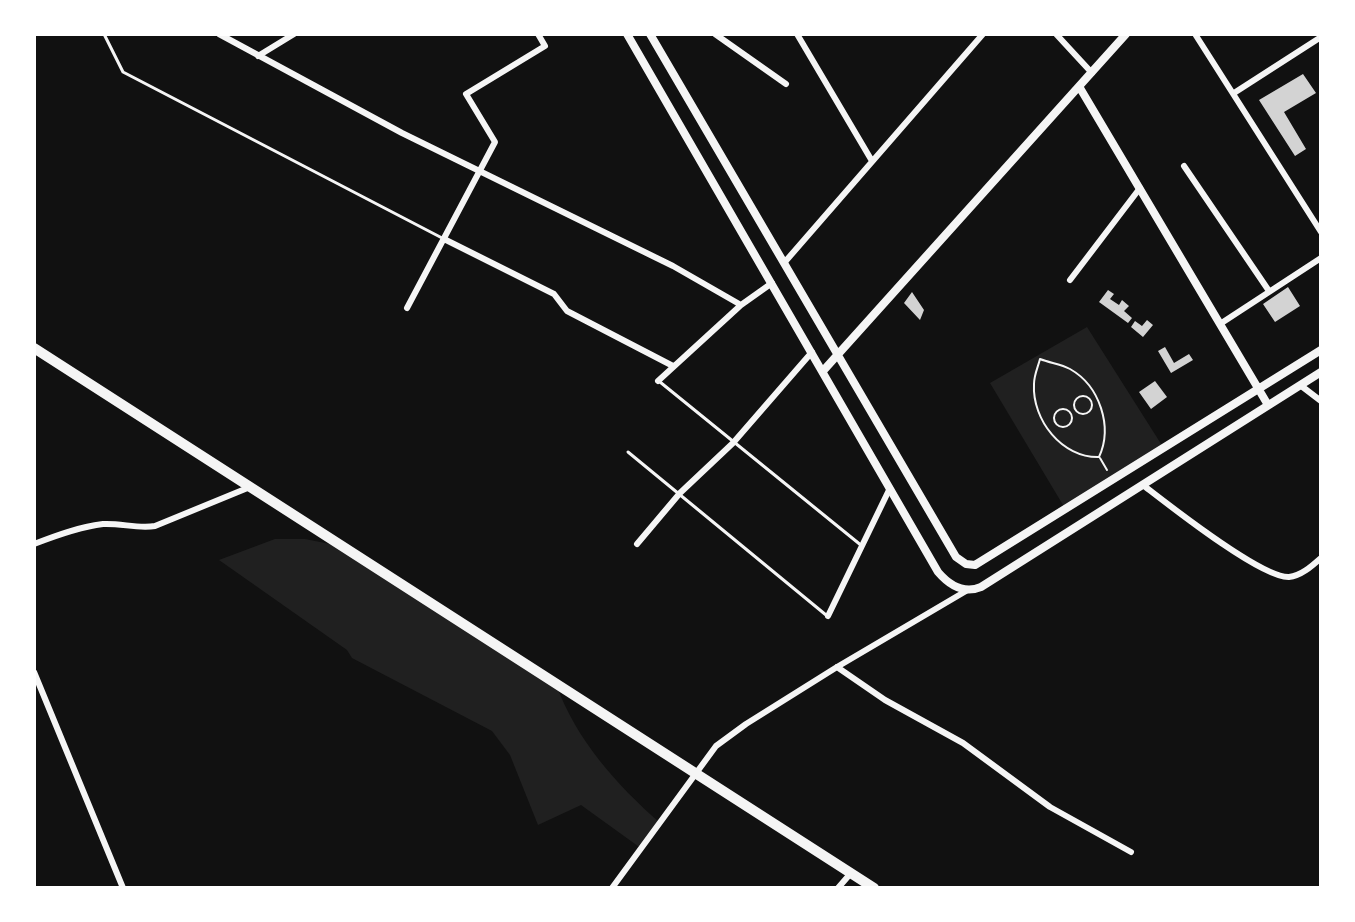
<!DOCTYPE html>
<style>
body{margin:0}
#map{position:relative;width:1355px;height:922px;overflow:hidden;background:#111;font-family:Barlow,sans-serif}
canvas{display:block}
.frame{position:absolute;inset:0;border:36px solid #fff;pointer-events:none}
</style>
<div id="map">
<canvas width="1355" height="922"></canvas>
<div class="frame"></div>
</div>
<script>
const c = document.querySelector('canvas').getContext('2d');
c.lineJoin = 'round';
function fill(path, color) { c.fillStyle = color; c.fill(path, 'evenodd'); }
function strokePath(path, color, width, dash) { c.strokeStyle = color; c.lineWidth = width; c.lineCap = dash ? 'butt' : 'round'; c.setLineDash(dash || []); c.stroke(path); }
fill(new Path2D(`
 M1087 327 1163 447 1066 510 990 383Z
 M275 539H305L340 546 556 684C576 740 617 785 660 823L642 849 581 805 538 825 510 755 492 731 352 658 347 650 219 560Z`), '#202020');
fill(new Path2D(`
 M1303 74 1316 93 1284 112 1306 149 1295 156 1259 100Z
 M1288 287 1300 306 1275 322 1263 304Z
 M1108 290 1114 294 1110 299 1119 305 1122 300 1129 306 1124 311 1132 318 1128 323 1099 302Z
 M912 292 924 310 920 320 904 303Z
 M1147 320 1153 325 1143 337 1131 327 1135 321 1142 326Z
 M1165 347 1174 363 1189 354 1193 360 1171 373 1158 351Z
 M1155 381 1167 397 1151 409 1139 392Z`), '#d3d3d3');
strokePath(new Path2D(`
 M1040 359C1050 363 1061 364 1070 369 1100 386 1113 427 1099 457 1062 458 1032 420 1034 384 1034 375 1038 367 1040 359Z
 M1074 405a9 9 0 1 1 18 0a9 9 0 1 1-18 0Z
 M1054 418a9 9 0 1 1 18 0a9 9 0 1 1-18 0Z
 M1100 458 1107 470`), '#f5f5f5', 2);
strokePath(new Path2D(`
 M104 34 123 72 444 239
 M660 382 862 546
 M628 452 826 615`), '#f5f5f5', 3);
strokePath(new Path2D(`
 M219 34 402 133 673 266 741 305
 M715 34 786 84
 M797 34 872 161
 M1056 34 1092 73
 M1195 34 1321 232
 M258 56 294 34
 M1234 93 1321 37
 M1184 166 1269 291
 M444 239 554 294 567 311 673 366
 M784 263 983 34
 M1070 280 1140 188
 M407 308 495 142 466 94 545 46 538 34
 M1220 324 1321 258
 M658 381 741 305 772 283
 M1300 385 1321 401
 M1143 485C1169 505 1261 578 1289 577 1301 576 1312 566 1321 558
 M34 544C57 535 79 527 103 524 121 523 138 529 155 526L250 487
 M637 544 680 493 733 443 812 352
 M828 616 890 488
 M837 667 885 700 963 743 1050 807 1131 852
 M34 672 123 888
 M612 888 716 746 746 724 837 667 966 591
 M838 888 851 873`), '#f5f5f5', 6);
strokePath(new Path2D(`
 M627 34 938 572C950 586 964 594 981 587L1321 372
 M650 34 956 557 966 564 975 565 1321 350
 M1080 88 1268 405
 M823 371 1126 34`), '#f5f5f5', 8);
strokePath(new Path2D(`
 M34 348 874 888`), '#f5f5f5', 10);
</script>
